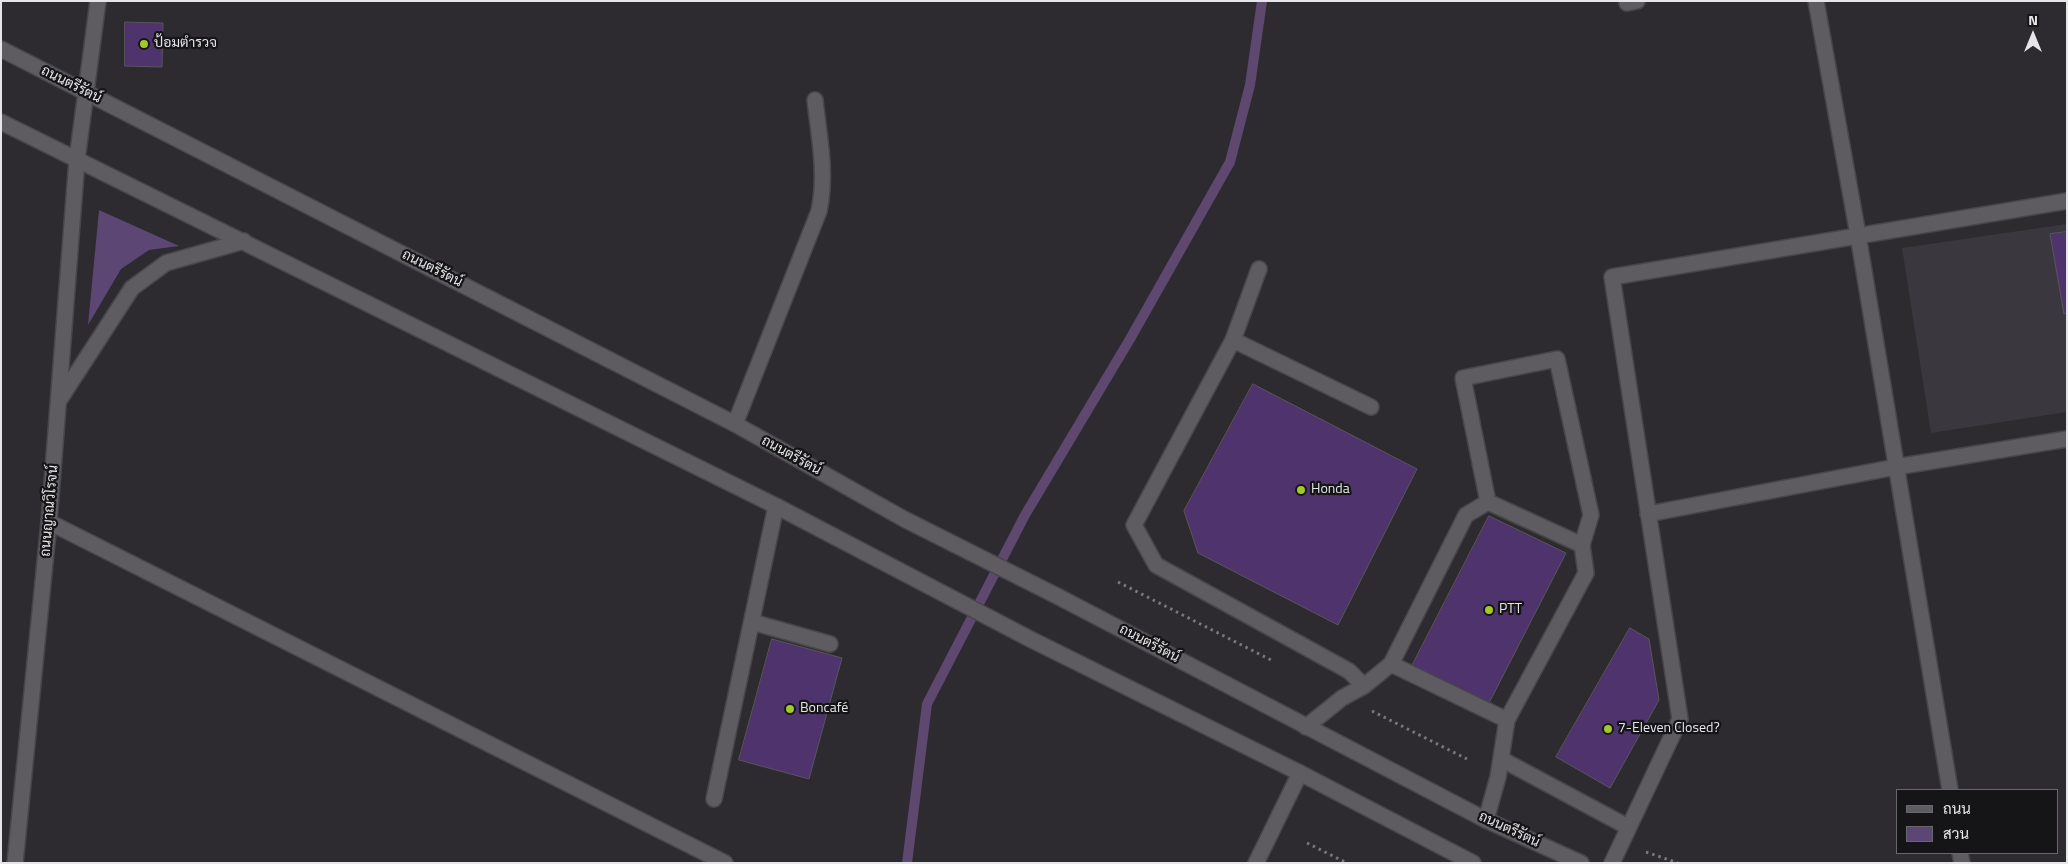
<!DOCTYPE html>
<meta charset="utf-8">
<style>
body{margin:0}
#map{position:relative;width:2068px;height:864px;overflow:hidden;background:#2d2b30;font-family:"Titillium Web",Sarabun,sans-serif}
canvas{display:block}
.frame{position:absolute;inset:0;border:2px solid #e6e5e8;pointer-events:none}
.legend{position:absolute;left:1896px;top:789px;width:162px;height:65px;box-sizing:border-box;background:#151416;border:1px solid #69686a;margin:0;padding:6px 9px;list-style:none;font-size:15px;color:#e6e5e8}
.legend li{display:flex;align-items:center;gap:10px;height:25px}
.legend b{width:25px;border:1px solid #69686a}
.north{position:absolute;left:2008px;top:10px;width:50px;height:50px;-webkit-text-stroke:4px #151416;paint-order:stroke;rotate:0deg;font-size:14px;font-weight:700;line-height:20px;text-align:center;color:#e6e5e8}
.north::after{content:'';display:block;margin:auto;width:18px;height:22px;background:#e6e5e8;clip-path:polygon(50% 0,100% 100%,50% 72%,0 100%)}
</style>
<div id="map">
<canvas width="2068" height="864"></canvas>
<div class="frame"></div>
<ul class="legend">
<li><b style="height:6px;background:#5e5c60"></b>ถนน</li>
<li><b style="height:14px;background:#5b4674"></b>สวน</li>
</ul>
<div class="north">N</div>
</div>
<script>
const c = document.querySelector('canvas').getContext('2d');
c.lineJoin = 'round';
function fill(path, color) { c.fillStyle = color; c.fill(path, 'evenodd'); }
function strokePath(path, color, width, dash) { c.strokeStyle = color; c.lineWidth = width; c.lineCap = dash ? 'butt' : 'round'; c.setLineDash(dash || []); c.stroke(path); }
function drawText(font, color, halo, rows, align = 'center') {
  c.font = font + ' "Titillium Web",Sarabun,sans-serif'; c.lineWidth = 4.5; c.setLineDash([]); c.textBaseline = 'middle'; c.strokeStyle = halo; c.fillStyle = color; for (const [text, x, y, turn = 0] of rows) {
    c.save(); c.translate(x, y); c.rotate((+turn || 0) * Math.PI / 180); c.textAlign = isNaN(turn) ? turn : align; if (halo) c.strokeText(text, 0, 0); c.fillText(text, 0, 0); c.restore();
  }
}
fill(new Path2D(`
 M2067 224V412L1931 433 1902 248Z`), '#3a373f');
fill(new Path2D(`
 M99 210 179 246 149 250 121 269 88 325Z`), '#5b4674');
strokePath(new Path2D(`
 M907 863 927 704 1025 515 1130 339 1230 162 1250 85 1262 1`), '#5e486f', 10);
const building = new Path2D(`
 M125 22 163 23 162 67 125 66Z
 M2067 232V313L2064 314 2050 234Z
 M1253 384 1417 469 1338 625 1198 553 1184 511Z
 M1489 516 1566 553 1489 703 1412 666Z
 M1630 628 1649 639 1659 700 1610 788 1556 757Z
 M772 639 842 658 809 779 739 760Z`);
fill(building, '#4f336c');
strokePath(building, '#58565b', 1);
const service = new Path2D(`
 M735 424 819 211C827 174 819 136 815 100
 M1488 502 1463 378 1557 359 1591 515 1582 545
 M752 622 830 644
 M1391 664 1507 720
 M1364 686 1349 671 1156 565 1134 525 1233 340 1371 407
 M1306 727 1342 698 1364 686 1391 664 1466 515 1488 502 1582 545 1586 573 1507 720 1498 777 1486 820
 M1501 759 1628 827
 M714 799 776 506`);
const minor = new Path2D(`
 M1816 1 1858 235 1950 790
 M1627 3 1637 1
 M86 92 98 1
 M1233 340 1259 269
 M1648 514 1896 467 2067 439
 M49 522 725 863
 M1960 853 1962 863
 M1256 863 1300 773
 M1612 863 1680 719 1612 277 2067 201`);
const secondary = new Path2D(`
 M1 49 735 424 904 519 1057 596 1486 820 1581 863
 M1 122 776 506 1032 640 1300 773 1473 863
 M60 399 132 288 166 263 244 241
 M15 863 49 522 77 159 86 92`);
strokePath(service, '#47464a', 18);
strokePath(minor, '#47464a', 18);
strokePath(secondary, '#47464a', 18);
strokePath(new Path2D(`
 M1118 582 1271 660
 M1372 711 1467 759
 M1307 843 1347 863
 M1646 852 1678 863`), '#78777b', 3, [2.5, 4]);
strokePath(service, '#5e5c60', 15);
strokePath(minor, '#5e5c60', 15);
strokePath(secondary, '#5e5c60', 15);
for (const [x, y, r, color] of [
 [144,44,5,"#a3c926"],
 [1301,490,5,"#a3c926"],
 [1489,610,5,"#a3c926"],
 [790,709,5,"#a3c926"],
 [1608,729,5,"#a3c926"]
]) { const dot = new Path2D(); dot.arc(x, y, r, 0, 2 * Math.PI); c.fillStyle = color; c.fill(dot); strokePath(dot, '#151416', 2); }
drawText('14px', '#e6e5e8', '#151416', [
 ["ป้อมตำรวจ",154,44],
 ["Honda",1311,490],
 ["PTT",1499,610],
 ["Boncafé",800,709],
 ["7-Eleven Closed?",1618,729]
], 'left');
drawText('14px', '#e6e5e8', '#151416', [
 ["ถนนตรีรัตน์",71,85,27],
 ["ถนนตรีรัตน์",432,269,27],
 ["ถนนตรีรัตน์",791,456,29],
 ["ถนนญาณวิโรจน์",50,511,-85],
 ["ถนนตรีรัตน์",1149,644,28],
 ["ถนนตรีรัตน์",1509,830,25]
]);
</script>
